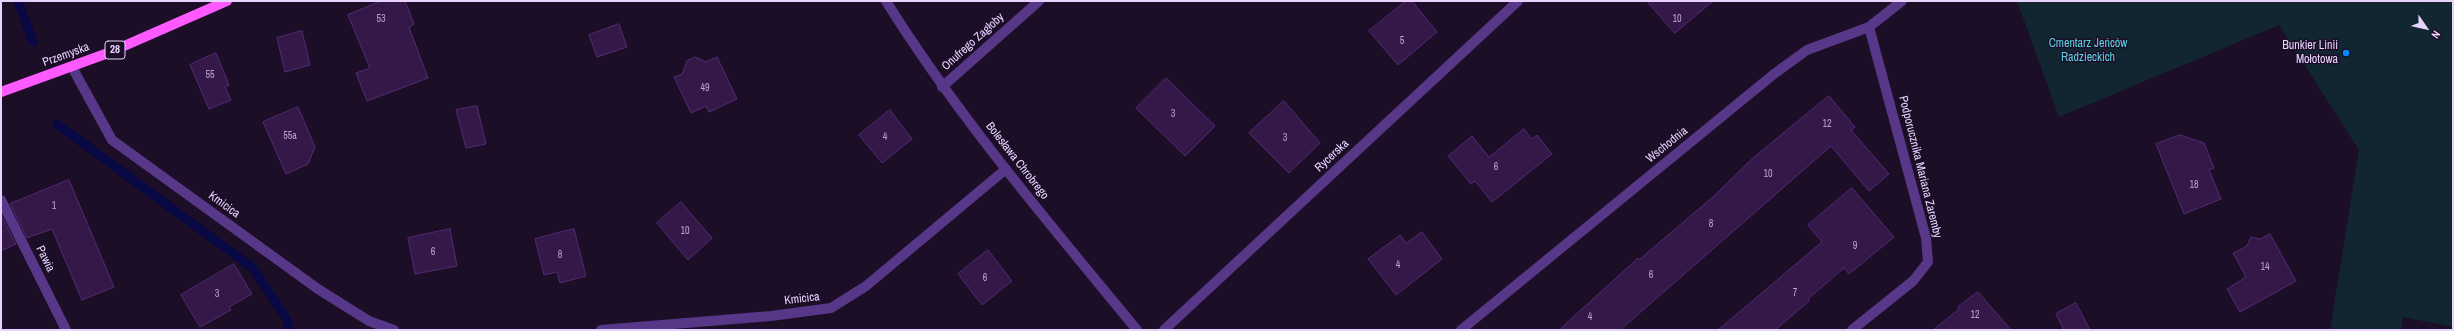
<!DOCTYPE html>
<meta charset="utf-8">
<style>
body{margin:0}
#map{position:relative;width:2454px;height:331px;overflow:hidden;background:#1b0e26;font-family:"Archivo Narrow",sans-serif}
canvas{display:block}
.frame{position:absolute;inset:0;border:2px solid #e8d3ff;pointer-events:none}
.north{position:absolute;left:2406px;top:8px;width:40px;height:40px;-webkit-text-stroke:3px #1b0e26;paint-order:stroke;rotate:124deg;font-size:11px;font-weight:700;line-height:16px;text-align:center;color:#e8d3ff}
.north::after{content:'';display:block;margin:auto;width:14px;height:18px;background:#e8d3ff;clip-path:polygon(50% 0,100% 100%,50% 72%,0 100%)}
</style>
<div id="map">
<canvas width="2454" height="331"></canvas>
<div class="frame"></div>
<div class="north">N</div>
</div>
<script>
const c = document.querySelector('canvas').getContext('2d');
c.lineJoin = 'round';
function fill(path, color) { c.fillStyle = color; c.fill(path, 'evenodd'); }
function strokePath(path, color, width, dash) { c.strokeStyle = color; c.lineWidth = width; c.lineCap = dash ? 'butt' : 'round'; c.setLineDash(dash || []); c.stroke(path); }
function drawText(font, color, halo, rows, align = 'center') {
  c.font = font + ' "Archivo Narrow",sans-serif'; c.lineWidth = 3; c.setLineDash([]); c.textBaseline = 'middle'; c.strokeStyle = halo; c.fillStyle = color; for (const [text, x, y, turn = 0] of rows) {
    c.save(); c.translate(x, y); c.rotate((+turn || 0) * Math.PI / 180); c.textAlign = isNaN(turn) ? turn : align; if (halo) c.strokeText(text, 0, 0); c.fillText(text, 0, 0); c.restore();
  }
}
fill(new Path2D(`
 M2017 1H2453V327L2403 317 2401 330H2330L2359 150 2279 25 2059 117Z`), '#112631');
strokePath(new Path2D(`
 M18 1 33 42
 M57 124 253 268 287 319 289 330`), '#080845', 9);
const building = new Path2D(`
 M381 1H405L414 24 409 27 428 78 367 101 356 73 370 68 348 15Z
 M1406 1H1412L1437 32 1398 65 1369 31Z
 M1647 1H1713L1675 33Z
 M619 24 627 47 597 57 589 35Z
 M302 31 310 65 285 72 277 38Z
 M216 53 229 85 225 87 231 100 209 109 190 65Z
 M695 57 706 62 717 57 737 99 709 112 706 106 691 113 674 77 682 74 687 61Z
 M1166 78 1215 126 1185 156 1136 108Z
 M1829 96 1855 127 1851 130 1889 174 1869 191 1831 146 1620 330H1559L1638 258 1639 260 1654 247 1713 197 1753 158Z
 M1284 101 1320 143 1289 173 1249 133Z
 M477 106 486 144 466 148 456 110Z
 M298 107 315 147 308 164 286 174 263 122Z
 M890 110 912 139 882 163 859 135Z
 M1524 129 1532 139 1537 135 1552 154 1492 202 1475 181 1471 184 1448 156 1472 136 1489 157Z
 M2180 135 2204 143 2214 168 2209 170 2221 199 2184 214 2156 144Z
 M69 180 114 287 82 300 52 229 27 238 10 204Z
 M1852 188 1894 237 1849 274 1844 268 1808 299 1809 301 1775 330H1718L1822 242 1808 225Z
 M681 202 712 238 688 260 657 223Z
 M1 215 16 244 1 251Z
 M450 229 457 266 415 274 408 238Z
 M574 229 586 276 560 283 557 272 544 275 535 239Z
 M1422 232 1442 259 1396 295 1368 259 1400 235 1406 243Z
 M2270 234 2296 281 2240 312 2227 289 2246 277 2233 253 2247 246 2251 237 2260 239Z
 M988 250 1012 281 982 305 958 274Z
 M234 264 252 294 229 307 231 310 200 327 181 295Z
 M1978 292 2011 330H1933L1959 309 1958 307Z
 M2076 303 2090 330H2064L2056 314Z`);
fill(building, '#341948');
strokePath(building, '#542a75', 1);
strokePath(new Path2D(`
 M886 1C959 118 1049 223 1137 330
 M72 67 112 140 318 289 369 321 394 330
 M942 87 1039 1
 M1 200 66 330
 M601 330 771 316 831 308 866 286 1006 169
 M1164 330 1518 1
 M1461 330 1774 74 1807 50 1869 27 1902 1
 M1852 330 1913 281 1928 262 1926 238 1869 27`), '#573787', 10);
strokePath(new Path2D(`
 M1 92 108 53 227 1`), '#fe5aff', 10);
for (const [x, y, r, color] of [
 [2346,53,4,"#0088fe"]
]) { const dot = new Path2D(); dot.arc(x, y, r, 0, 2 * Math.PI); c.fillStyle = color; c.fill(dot); strokePath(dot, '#1b0e26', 1.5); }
drawText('10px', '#bba4d1', null, [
 ["53",381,19],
 ["10",1677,19],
 ["5",1402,41],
 ["55",210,75],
 ["49",705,88],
 ["3",1173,114],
 ["12",1827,124],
 ["55a",290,136],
 ["4",885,137],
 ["3",1285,138],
 ["6",1496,167],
 ["10",1768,174],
 ["18",2194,185],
 ["1",54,206],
 ["8",1711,224],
 ["10",685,231],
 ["9",1855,246],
 ["6",433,252],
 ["8",560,255],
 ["4",1398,265],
 ["14",2265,267],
 ["6",1651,275],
 ["6",985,278],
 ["7",1795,293],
 ["3",217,294],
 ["12",1975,315],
 ["4",1590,317]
]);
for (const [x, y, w] of [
 [115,50,20]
]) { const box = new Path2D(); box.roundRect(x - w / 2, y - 9, w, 18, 3); c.fillStyle = '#1b0e26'; c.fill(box); strokePath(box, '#e8d3ff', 1); }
drawText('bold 11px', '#e8d3ff', null, [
 ["28",115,50]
]);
drawText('12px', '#e8d3ff', '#1b0e26', [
 ["Onufrego Zagłoby",973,42,-42],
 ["Przemyska",66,55,-20],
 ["Wschodnia",1667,145,-39],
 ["Rycerska",1332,156,-43],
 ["Bolesława Chrobrego",1017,161,52],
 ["Podporucznika Mariana Zaremby",1920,167,76],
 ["Kmicica",224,205,36],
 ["Pawia",45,259,64],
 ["Kmicica",802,299,-7]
]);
drawText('12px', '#5ad4e4', '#1b0e26', [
 ["Cmentarz Jeńców",2088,44],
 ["Radzieckich",2088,58]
]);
drawText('12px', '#e8d3ff', '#1b0e26', [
 ["Bunkier Linii",2338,46],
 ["Mołotowa",2338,60]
], 'right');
</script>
